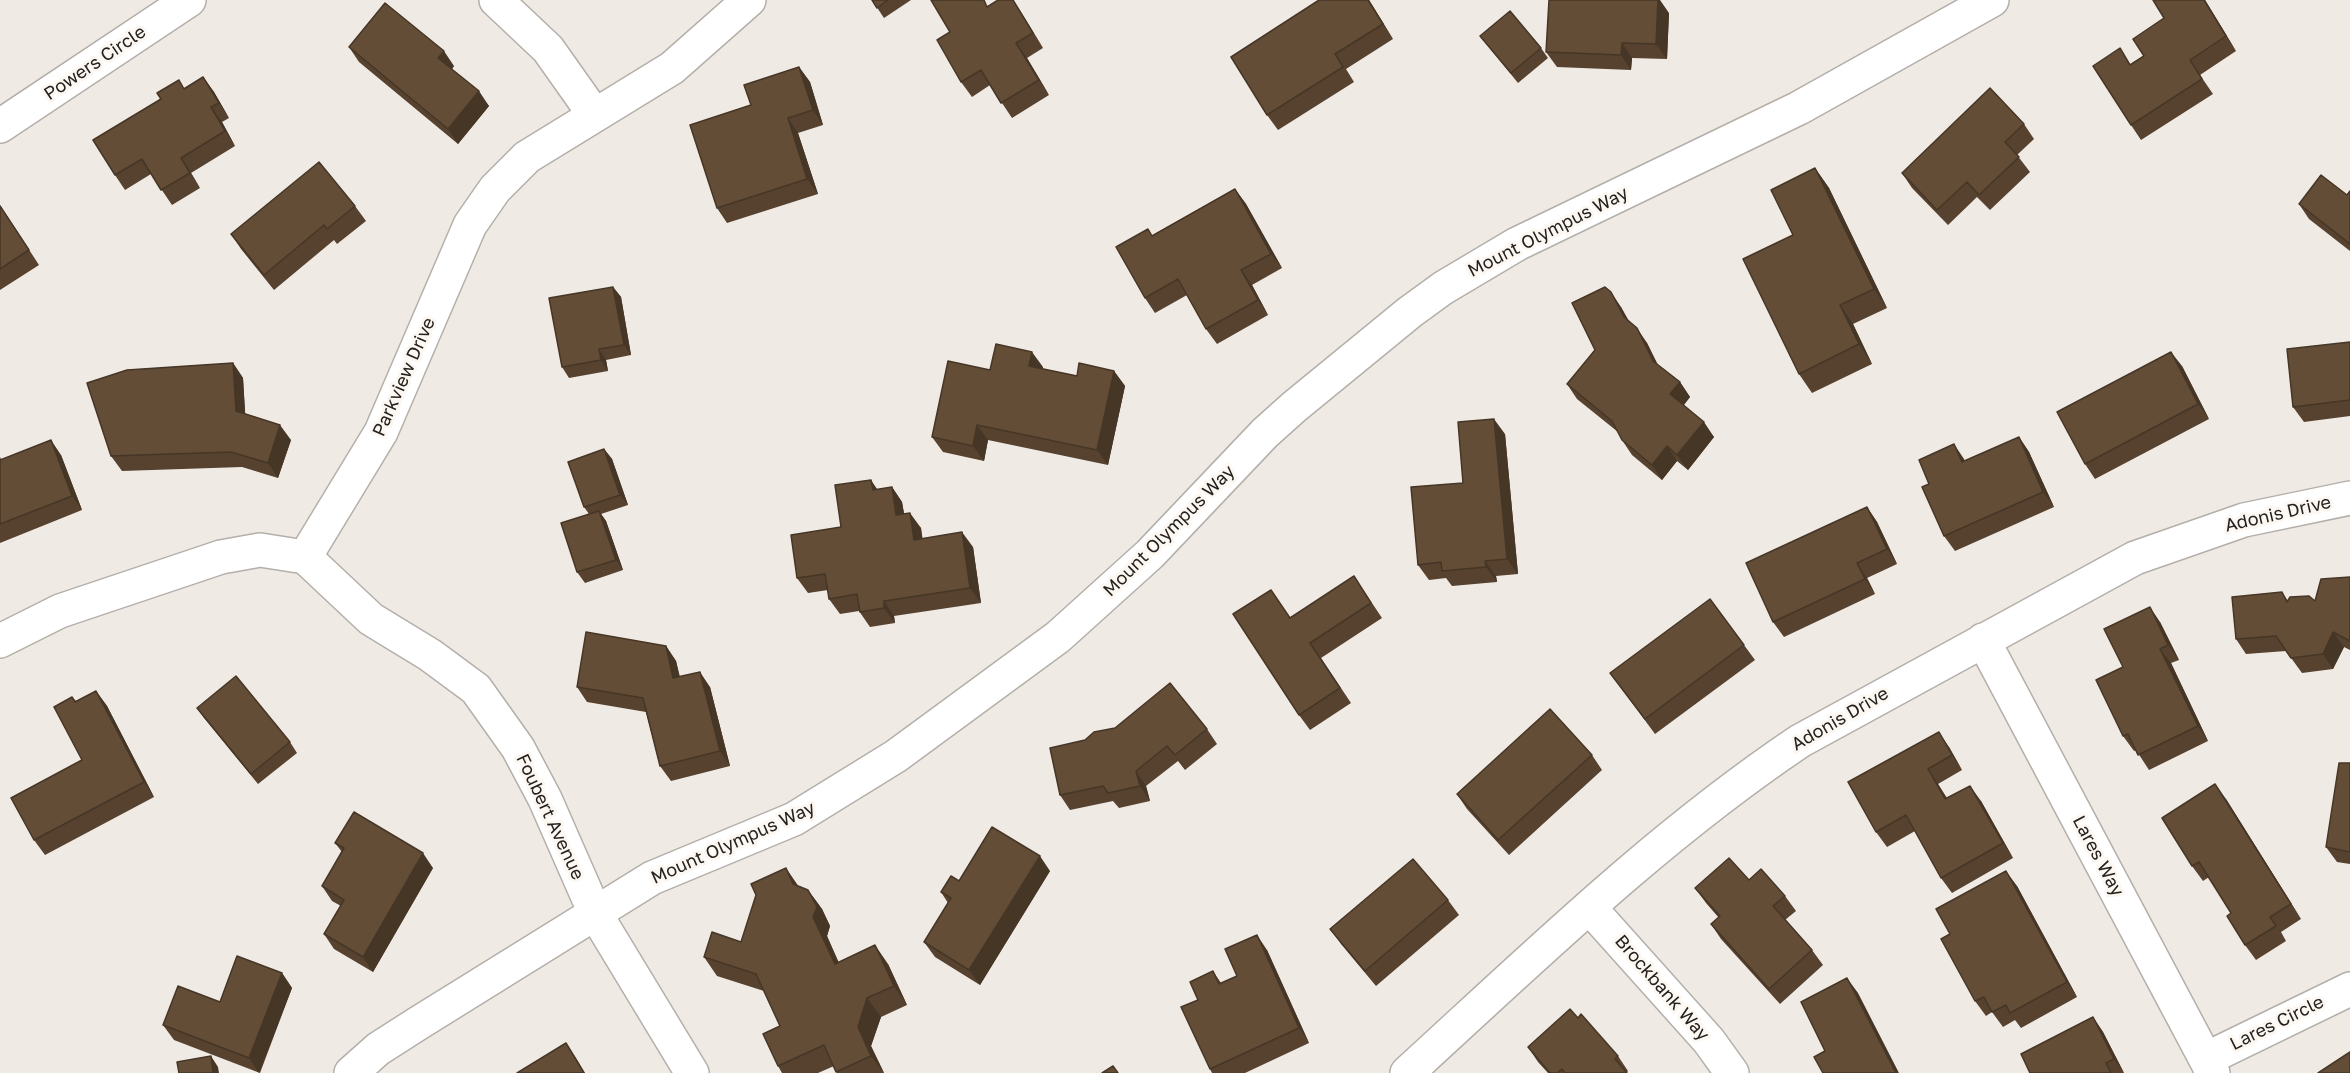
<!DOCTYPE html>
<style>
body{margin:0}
canvas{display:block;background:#f0eae5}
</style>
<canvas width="2350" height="1073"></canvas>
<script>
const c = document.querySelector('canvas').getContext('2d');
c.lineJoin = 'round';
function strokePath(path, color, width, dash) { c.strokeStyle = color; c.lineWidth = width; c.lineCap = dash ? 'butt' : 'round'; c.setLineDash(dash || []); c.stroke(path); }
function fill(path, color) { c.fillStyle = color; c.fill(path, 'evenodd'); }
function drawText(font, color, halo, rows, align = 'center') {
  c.font = font + ' "Golos Text",sans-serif'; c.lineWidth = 6; c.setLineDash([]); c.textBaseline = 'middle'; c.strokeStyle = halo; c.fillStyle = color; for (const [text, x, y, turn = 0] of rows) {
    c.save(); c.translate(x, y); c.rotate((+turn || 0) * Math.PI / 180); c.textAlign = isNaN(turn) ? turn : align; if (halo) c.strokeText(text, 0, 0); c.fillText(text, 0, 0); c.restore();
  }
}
const minor = new Path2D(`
 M496 0 548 49 594 114
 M0 126 189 0
 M305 557 381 432 470 225 495 189 527 157 672 68 749 0
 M305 557 371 619 430 655 476 689 518 748 545 799 595 913 692 1073
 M1983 640 2213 1073
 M0 641 60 611 221 557 260 550 305 557
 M1589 907 1709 1041 1732 1073
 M2206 1059 2350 989
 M351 1073 378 1049 417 1024 652 878 794 819 896 756 1058 637 1150 554 1265 433 1294 407 1410 312 1443 288 1517 244 1799 108 1992 0
 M1407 1073C1534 957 1657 837 1800 741L2135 558 2244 520 2350 498`);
strokePath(minor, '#b5afaa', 36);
strokePath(minor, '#fff', 33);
fill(new Path2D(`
 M872 0H911L884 18Z
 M1369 0 1393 39 1346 69 1354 82 1278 130 1267 115Z
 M2153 0H2205L2236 51 2200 75 2213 94 2141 140 2131 125V64L2144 56 2164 18Z
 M989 6 1019 9 1043 48 1027 58 1049 95 1012 118 990 85 972 97 961 82 950 32Z
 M1669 13 1667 59 1632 58 1631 70 1557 67 1546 52Z
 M1480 36 1541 48 1548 58 1518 83 1488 46Z
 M349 47 454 66 452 69 489 106 458 144 359 62Z
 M799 67 810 82 823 125 798 133 818 194 727 223 717 208 751 105Z
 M203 77 214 92 229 118 222 122 235 146 191 173 200 188 172 205 151 174 125 190 115 175 184 88Z
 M2024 124 2034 139 2017 155 2030 172 1990 210 1977 197 1948 225 1912 188 1902 173Z
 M1815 168 1829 188 1887 308 1853 324 1872 364 1812 393 1799 374 1793 235Z
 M1235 189 1246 204 1282 268 1252 285 1268 315 1217 344 1206 329 1187 295 1155 313 1145 298 1153 235Z
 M2350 191V251L2309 219 2299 204 2347 195Z
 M0 205 39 265 0 290Z
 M355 206 366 221 337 244 334 240 274 290 241 249 231 234Z
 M613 287 621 297 631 355 606 360 608 371 569 378 562 367Z
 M1621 307 1629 321 1647 343 1658 365 1680 382 1690 397 1684 405 1714 437 1688 470 1677 461 1662 480 1632 455 1622 440 1618 432 1577 399 1567 384 1595 350Z
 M2350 342V416L2304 422 2293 407Z
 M233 363 243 378 245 414 291 440 278 478 242 467 122 471 111 456Z
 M2182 366 2209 419 2095 479 2085 464Z
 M1043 367 1042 369 1077 376 1114 371 1125 386 1108 465 988 440 984 461 943 452 932 437 990 370Z
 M1505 434 1518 574 1496 576 1497 582 1452 586 1446 578 1429 580 1418 565 1463 483Z
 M2019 437 2029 452 2054 507 1955 551 1944 536 1929 484 1965 461Z
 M604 449 612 459 628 505 601 514 606 521 623 570 585 583 577 572 589 514 584 507Z
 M61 455 82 510 0 543V457L1 459Z
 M892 487 902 502 904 514 921 528 922 539 973 547 981 603 894 616 895 623 870 627 859 611 840 614 829 599 828 590 808 593 797 578 841 527 878 490Z
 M1867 507 1877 522 1897 564 1867 578 1875 594 1784 637 1773 622Z
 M2350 577V650L2344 647 2333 669 2302 673 2286 651 2246 654 2236 639 2282 592 2288 601H2315Z
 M1364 591 1382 618 1321 658 1351 703 1310 730 1299 715 1290 618Z
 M2160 622 2179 660 2171 663 2208 741 2149 770 2136 750 2134 751 2123 736V667Z
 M1744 645 1755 660 1655 734 1610 673Z
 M666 646 676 661 680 677 710 687 730 766 671 781 660 766 646 712 587 702 577 687Z
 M96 691 107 706 154 797 45 855 34 840 82 760 72 697 76 701Z
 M197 708 290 742 297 753 258 784 204 718Z
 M1207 729 1217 744 1185 770 1178 761 1146 786 1150 801 1119 808 1113 801 1070 810 1060 795 1050 748Z
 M1949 747 1962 770 1938 784 1947 798 1981 801 2013 858 1952 893 1941 878 1915 831 1887 847 1876 832 1848 782Z
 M1592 755 1602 770 1509 855 1467 809 1457 794Z
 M2350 763V864L2337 862 2326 847Z
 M2226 799 2301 919 2281 932 2286 941 2256 960 2245 945 2231 913 2209 877 2203 881 2192 866Z
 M335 843 433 868 373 972 334 949 324 934 341 906 332 901 322 886 342 852Z
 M1050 871 980 985 935 957 924 942 948 903 941 892 959 881Z
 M1749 880 1785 896 1796 911 1785 920 1812 950 1823 965 1780 1004 1721 939 1711 924 1719 918 1706 903 1695 888Z
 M799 886 808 890 822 909 830 926 827 936 838 962 888 964 907 1005 881 1017 871 1046 884 1073H837L834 1066 818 1073H782L778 1066 780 1026 764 991 717 976 704 957 741 942Z
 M2017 886 2077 997 2021 1028 2015 1020 2003 1027 1992 1012 1986 1016 1975 1001 1950 934Z
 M1448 900 1459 915 1376 986 1341 944 1330 929Z
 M1267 950 1309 1043 1245 1073H1212L1210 1069 1198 1000 1213 971 1221 983 1237 976Z
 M282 973 292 988 260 1073 174 1040 163 1025 220 1002Z
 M2093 1017 2103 1032 2124 1073H2030Z
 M1578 1018 1618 1056 1628 1071 1627 1072V1073H1548L1538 1062 1528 1047Z`), '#56422f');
fill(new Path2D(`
 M1013 0 1019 9 1043 48 1033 33Z
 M1368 0H1369L1393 39 1383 24Z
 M1658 0H1660L1669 13 1667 59 1656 44Z
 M2204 0H2205L2236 51 2226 36Z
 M1016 43 1027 58 1049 95 1039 80Z
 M1622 43 1632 58 1631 70 1621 55Z
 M444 51 454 66 449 73 438 58Z
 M799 67 810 82 823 125 813 110Z
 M203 77 214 92 229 118 219 103Z
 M479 91 489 106 458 144 448 129Z
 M211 107 222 122 235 146 225 131Z
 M788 118 798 133 818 194 807 179Z
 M181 158 191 173 200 188 190 173Z
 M1815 168 1829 188 1887 308 1874 289Z
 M1235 189 1246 204 1282 268 1271 254Z
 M1241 270 1252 285 1268 315 1258 300Z
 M613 287 621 297 631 355 624 345Z
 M1611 292 1621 307 1634 332 1624 317Z
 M1840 305 1853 324 1872 364 1859 344Z
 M1637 328 1647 343 1663 376 1653 361Z
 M599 349 606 360 608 371 601 360Z
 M1032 352 1043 367 1040 381 1029 366Z
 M2171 352 2182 366 2209 419 2198 404Z
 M233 363 243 378 246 426 236 411Z
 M1114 371 1125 386 1108 465 1097 450Z
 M1680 382 1690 397 1680 409 1670 394Z
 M1494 419 1505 434 1518 574 1507 559Z
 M1704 422 1714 437 1688 470 1677 455Z
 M280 425 291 440 278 478 268 463Z
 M977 425 988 440 984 461 973 446Z
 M2019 437 2029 452 2054 507 2043 492Z
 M51 440 61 455 82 510 72 496Z
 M1954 444 1964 459 1972 477 1962 462Z
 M1667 446 1677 461 1662 480 1652 465Z
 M604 449 612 459 628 505 620 495Z
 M871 480 881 495 873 490Z
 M892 487 902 502 907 530 896 515Z
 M1867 507 1877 522 1897 564 1887 549Z
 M599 511 606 521 623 570 616 560Z
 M910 513 921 528 925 555 914 540Z
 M962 532 973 547 981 603 970 588Z
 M1485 561 1496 576 1497 582 1486 567Z
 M1857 563 1867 578 1875 594 1865 579Z
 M884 601 894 616 895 623 884 608Z
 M2150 607 2160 622 2179 660 2168 645Z
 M2333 632 2344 647 2333 669 2323 654Z
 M666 646 676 661 683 693 673 678Z
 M2160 649 2171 663 2208 741 2198 726Z
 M700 672 710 687 730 766 720 751Z
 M96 691 107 706 154 797 144 782Z
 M1939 732 1949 747 1962 770 1952 755Z
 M1928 769 1938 784 1956 814 1945 799Z
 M1136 771 1146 786 1150 801 1140 786Z
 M2215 784 2226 799 2301 919 2291 904Z
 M1970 786 1981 801 2013 858 2003 843Z
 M423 853 433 868 373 972 363 957Z
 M1040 856 1050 871 980 985 969 970Z
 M786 868 799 887 793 884Z
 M2006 871 2017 886 2077 997 2067 982Z
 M808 890 822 909 830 926 827 936 848 983 835 964 813 917Z
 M1257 935 1267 950 1309 1043 1299 1028Z
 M875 945 888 964 907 1005 894 986Z
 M282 973 292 988 259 1073 249 1058Z
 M1847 978 1858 993 1899 1073H1896Z
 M867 998 881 1017 871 1046 884 1073 871 1056 858 1027Z
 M2093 1017 2103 1032 2124 1073 2114 1059Z
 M566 1043 576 1058 585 1073H584Z
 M211 1056 218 1067 219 1073H213Z`), '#463626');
const building = new Path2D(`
 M872 0H888L877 8Z
 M931 0H984L987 7 998 0H1013L1033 33 1016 43 1039 80 1001 103 981 70 961 82 937 40 950 32Z
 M1319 0H1368L1383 24 1335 54 1343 67 1267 115 1231 57Z
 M1549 0H1658L1656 44 1622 43 1621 55 1546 52Z
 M2153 0H2204L2226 36 2190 60 2202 79 2131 125 2093 66 2120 48 2130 65 2144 56 2133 39 2164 18Z
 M385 3 444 51 438 58 479 91 448 129 349 47Z
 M1510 11 1541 48 1511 73 1480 36Z
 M799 67 813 110 788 118 807 179 717 208 690 125 751 105 744 85Z
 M203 77 219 103 211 107 225 131 181 158 190 173 161 190 142 159 115 175 93 140 161 99 157 93 179 80 184 89Z
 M1990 88 2024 124 2005 142 2019 157 1979 195 1967 182 1937 210 1902 173Z
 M319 162 355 206 327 229 324 225 264 275 231 234Z
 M1815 168 1874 289 1840 305 1859 344 1799 374 1743 259 1793 235 1771 190Z
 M2321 175 2347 195 2350 191V244L2299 204Z
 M1235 189 1271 254 1241 270 1258 300 1206 329 1178 279 1145 298 1116 247 1148 229 1152 236Z
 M0 206 29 250 0 269Z
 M613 287 624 345 599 349 601 360 562 367 549 298Z
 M1605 287 1611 292 1624 317 1637 328 1653 361 1680 382 1670 394 1704 422 1677 455 1667 446 1652 465 1622 440 1612 421 1567 384 1595 350 1572 303Z
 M2350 342V400L2293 407 2287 349Z
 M996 344 1032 352 1029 366 1077 376 1079 363 1114 371 1097 450 977 425 973 446 932 437 948 361 990 370Z
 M2171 352 2198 404 2085 464 2057 412Z
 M233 363 236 411 280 425 268 463 231 452 111 456 87 383 127 370Z
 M1494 419 1507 559 1485 561 1486 567 1442 571 1441 562 1418 565 1411 487 1463 483 1458 422Z
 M2019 437 2043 492 1944 536 1922 487 1929 484 1919 460 1954 444 1962 462Z
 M51 440 72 496 0 524V460Z
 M604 449 620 495 584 507 568 462Z
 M871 480 873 490 892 487 896 515 910 513 914 540 962 532 970 588 884 601V608L860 612 857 594 829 599 825 574 797 578 791 535 841 527 835 485Z
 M1867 507 1887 549 1857 563 1865 579 1773 622 1746 563Z
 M599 511 616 560 577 572 561 523Z
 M1354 576 1371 603 1310 643 1340 688 1299 715 1233 614 1271 590 1290 618Z
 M2350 577V641L2333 632 2323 654 2291 658 2276 636 2236 639 2232 597 2282 592 2287 602 2290 597 2309 596 2315 601 2321 579Z
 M1710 599 1744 645 1645 719 1610 673Z
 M2150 607 2168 645 2160 649 2198 726 2138 755 2128 734 2123 736 2096 680 2123 667 2104 629Z
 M586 632 666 646 673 678 700 672 720 751 660 766 643 698 577 687Z
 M236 676 290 742 251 774 197 708Z
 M1170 683 1207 729 1175 755 1167 746 1136 771 1140 786 1108 793 1103 786 1060 795 1050 748 1085 740 1094 732 1115 728Z
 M96 691 144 782 34 840 11 798 82 760 54 707 72 697 75 702Z
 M1550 709 1592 755 1498 840 1457 794Z
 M1939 732 1952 755 1928 769 1945 799 1970 786 2003 843 1941 878 1906 815 1876 832 1848 782Z
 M2339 763H2350V852L2326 847Z
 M2215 784 2291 904 2270 917 2276 926 2245 945 2227 916 2231 913 2199 862 2192 866 2162 818Z
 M354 812 423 853 363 957 324 934 344 900 322 886 344 848 335 843Z
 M992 827 1040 856 969 970 924 942 951 898 941 892 951 876 959 881Z
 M1729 858 1749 880 1761 869 1785 896 1773 906 1812 950 1769 989 1711 924 1720 916 1695 888Z
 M1413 859 1448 900 1365 971 1330 929Z
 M786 868 793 884 808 890 817 907 813 917 835 964 875 945 894 986 867 998 858 1027 871 1056 836 1072 824 1045 778 1066 763 1034 780 1026 756 974 704 957 712 932 741 942 756 895 751 884Z
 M2006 871 2067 982 2010 1013 2006 1005 1992 1012 1984 997 1975 1001 1941 939 1950 934 1936 909Z
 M1257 935 1299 1028 1210 1069 1181 1007 1198 1000 1190 982 1213 971 1219 984 1237 976 1225 949Z
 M237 956 282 973 249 1058 163 1025 178 986 220 1002Z
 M1847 978 1896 1073H1823L1814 1057 1825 1051 1801 1002Z
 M1570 1009 1578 1018 1581 1014 1618 1056 1615 1059 1627 1073H1565L1562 1069 1557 1073H1550L1528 1047Z
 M2093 1017 2114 1059 2106 1063 2111 1073H2030L2021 1054Z
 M566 1043 584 1073H517Z
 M2350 1052V1073H2318Z
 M211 1056 213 1073H179L177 1062Z
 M1113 1066 1118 1073H1102Z`);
fill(building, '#644d37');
strokePath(building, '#463626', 1.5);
drawText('18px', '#242220', '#fdf7f2', [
 ["Powers Circle",95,63,-34],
 ["Mount Olympus Way",1548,232,-27],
 ["Parkview Drive",404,377,-66],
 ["Adonis Drive",2278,514,-13],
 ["Mount Olympus Way",1169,531,-45],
 ["Adonis Drive",1840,719,-30],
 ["Foubert Avenue",550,817,65],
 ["Mount Olympus Way",733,843,-24],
 ["Lares Way",2098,856,62],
 ["Brockbank Way",1662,988,49],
 ["Lares Circle",2277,1023,-26]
]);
</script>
